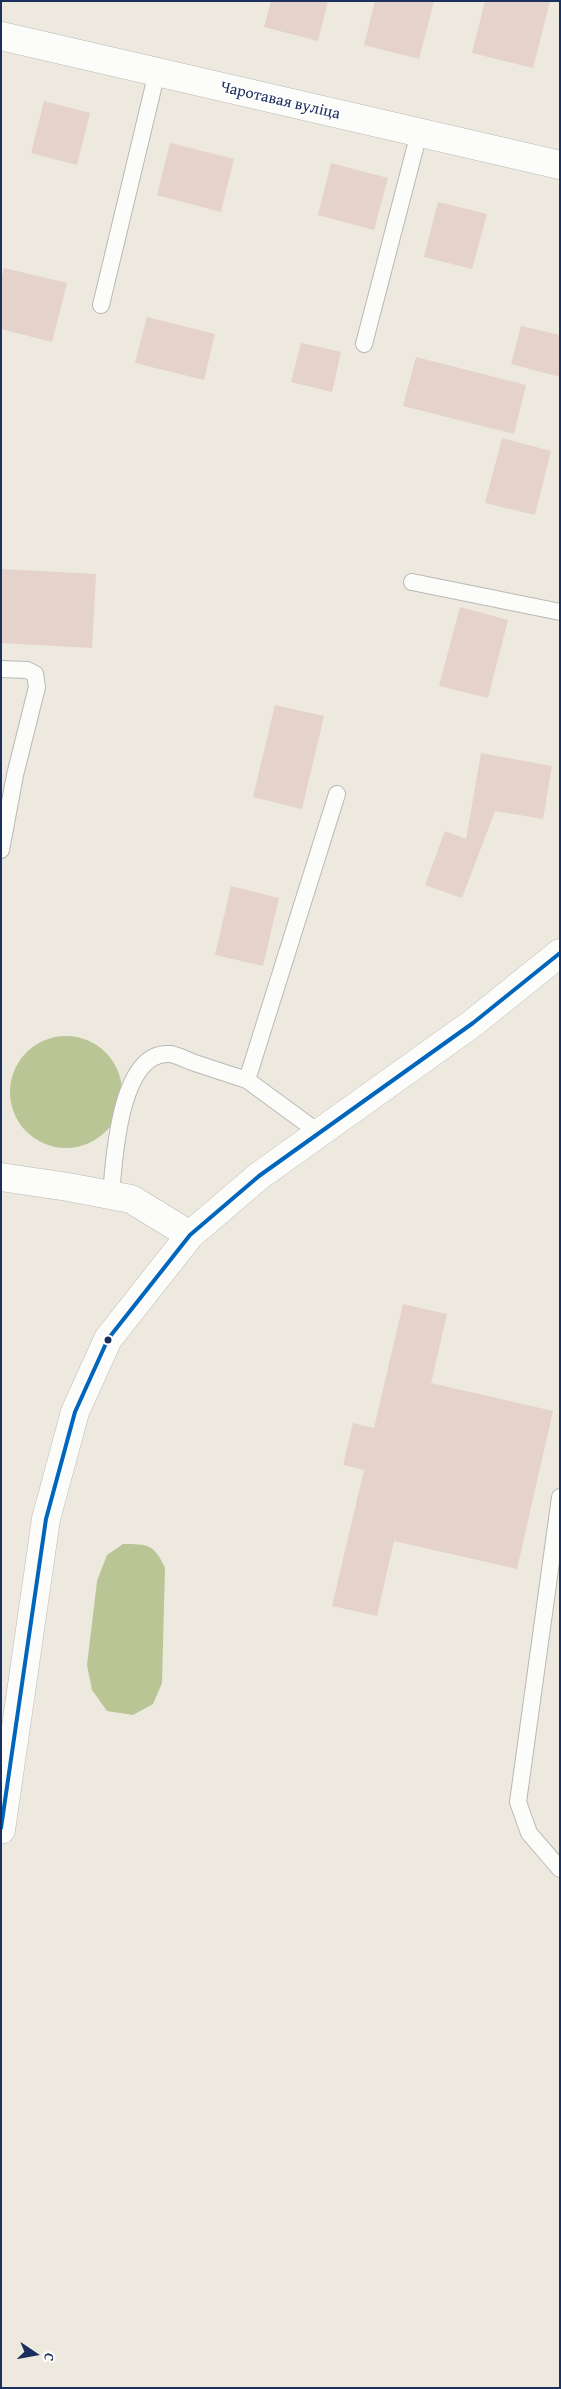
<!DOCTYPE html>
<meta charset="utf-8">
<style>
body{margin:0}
#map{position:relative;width:561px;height:2389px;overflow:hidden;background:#eee9de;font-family:"Gentium Book Plus",serif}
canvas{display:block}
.frame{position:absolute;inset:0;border:2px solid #1b2f5e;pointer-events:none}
.north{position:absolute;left:10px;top:2329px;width:50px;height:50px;-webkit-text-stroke:4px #fff;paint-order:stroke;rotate:102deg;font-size:14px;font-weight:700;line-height:20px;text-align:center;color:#1b2f5e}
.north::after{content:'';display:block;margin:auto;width:18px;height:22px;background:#1b2f5e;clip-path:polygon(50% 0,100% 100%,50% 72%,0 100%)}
</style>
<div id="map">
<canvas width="561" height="2389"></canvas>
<div class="frame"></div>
<div class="north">С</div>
</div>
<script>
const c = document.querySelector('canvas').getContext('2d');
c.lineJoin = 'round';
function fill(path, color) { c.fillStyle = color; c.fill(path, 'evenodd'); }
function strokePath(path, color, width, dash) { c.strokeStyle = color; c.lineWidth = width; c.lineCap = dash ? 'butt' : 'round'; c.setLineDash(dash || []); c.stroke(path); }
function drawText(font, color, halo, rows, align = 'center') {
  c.font = font + ' "Gentium Book Plus",serif'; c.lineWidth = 4; c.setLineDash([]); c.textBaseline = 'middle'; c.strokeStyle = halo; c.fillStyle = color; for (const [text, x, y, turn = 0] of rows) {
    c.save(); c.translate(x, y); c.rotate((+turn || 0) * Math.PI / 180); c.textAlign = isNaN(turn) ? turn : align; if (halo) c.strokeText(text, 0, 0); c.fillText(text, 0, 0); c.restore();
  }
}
fill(new Path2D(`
 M10 1092a56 56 0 1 1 112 0a56 56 0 1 1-112 0Z
 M123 1544C148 1544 154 1544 165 1568L162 1683 153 1704 133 1715 107 1711 92 1690 87 1665 97 1581 107 1555Z`), '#bac595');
fill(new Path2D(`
 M271 1H328L318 41 264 27Z
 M375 1H434L419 59 364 45Z
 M485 1H550L533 68 472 53Z
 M44 101 90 113 77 165 31 153Z
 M170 143 234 159 221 212 157 195Z
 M331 163 388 178 374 230 318 215Z
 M438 202 487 214 472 269 424 257Z
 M4 268 67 283 52 342 1 329V280Z
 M147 317 215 334 204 380 135 363Z
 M521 326 560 335V377L511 364Z
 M301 343 341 352 332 392 291 382Z
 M416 357 526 385 514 434 403 406Z
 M502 438 551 451 535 515 485 503Z
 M1 569 96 574 92 648 1 643Z
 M460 607 508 620 488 698 439 686Z
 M275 705 324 716 302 809 253 797Z
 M481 753 552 766 543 819 495 811 462 898 425 885 445 831 466 839Z
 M231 886 279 898 263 966 215 955Z
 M403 1304 447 1314 431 1383 553 1411 517 1569 394 1541 377 1616 332 1606 364 1470 343 1465 353 1423 374 1428Z`), '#e4d2cb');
const service = new Path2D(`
 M101 305 157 72
 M364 344 419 133
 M412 582 560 612
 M1 669 27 670 35 674 37 687 15 775 1 850
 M318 1132 247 1080 337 794
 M111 1195C114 1161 119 1050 170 1054 177 1055 185 1059 192 1062 210 1068 228 1074 247 1080
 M560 1497 518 1802 529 1833 560 1869`);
const minor = new Path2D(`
 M1 36 560 165
 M1 1177 68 1187 131 1199 190 1235`);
const tertiary = new Path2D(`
 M1 1830 46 1519 75 1412 108 1339 190 1235 259 1176 473 1023 560 953`);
strokePath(service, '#b9b8b6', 18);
strokePath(minor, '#b9b8b6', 29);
strokePath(tertiary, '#b9b8b6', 29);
strokePath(service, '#fcfcfa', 16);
strokePath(minor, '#fcfcfa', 28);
strokePath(tertiary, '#fcfcfa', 28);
strokePath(new Path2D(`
 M1 1828 46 1519 75 1412 108 1339 190 1235 259 1176 473 1023 560 953`), '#0065bd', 4);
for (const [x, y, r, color] of [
 [108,1340,4.5,"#1b2f5e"]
]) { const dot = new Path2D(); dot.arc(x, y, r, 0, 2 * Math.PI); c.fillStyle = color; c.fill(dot); strokePath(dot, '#fff', 2); }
drawText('16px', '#1b2f5e', '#fff', [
 ["Чаротавая вуліца",280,101,13]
]);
</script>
